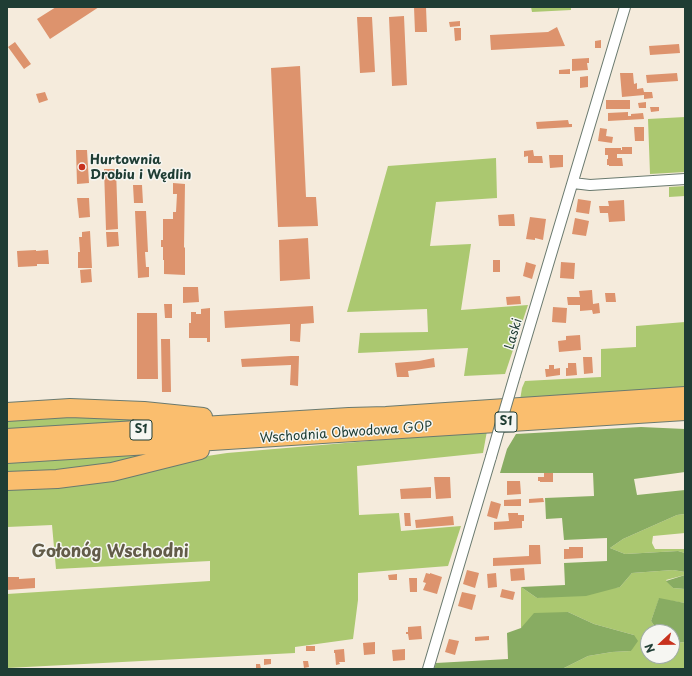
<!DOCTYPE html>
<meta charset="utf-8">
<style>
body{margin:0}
#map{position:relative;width:692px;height:676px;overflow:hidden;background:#f5ebdc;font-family:"Playpen Sans",sans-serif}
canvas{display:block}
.frame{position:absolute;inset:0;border:8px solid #1f3d34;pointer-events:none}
.north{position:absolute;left:640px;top:624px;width:40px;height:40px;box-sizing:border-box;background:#f6f6f2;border:1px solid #a0aca6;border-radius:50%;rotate:248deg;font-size:11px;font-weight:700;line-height:16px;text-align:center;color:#1f3d34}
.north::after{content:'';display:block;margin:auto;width:14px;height:18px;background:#c8321e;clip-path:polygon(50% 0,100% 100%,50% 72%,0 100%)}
</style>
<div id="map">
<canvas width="692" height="676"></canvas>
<div class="frame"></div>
<div class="north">N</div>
</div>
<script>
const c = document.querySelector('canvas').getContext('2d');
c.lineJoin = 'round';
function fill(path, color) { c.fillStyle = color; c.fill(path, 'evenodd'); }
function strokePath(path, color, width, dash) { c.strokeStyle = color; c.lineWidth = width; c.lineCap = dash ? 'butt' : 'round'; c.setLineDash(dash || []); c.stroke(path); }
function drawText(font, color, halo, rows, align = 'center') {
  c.font = font + ' "Playpen Sans",sans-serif'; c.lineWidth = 3; c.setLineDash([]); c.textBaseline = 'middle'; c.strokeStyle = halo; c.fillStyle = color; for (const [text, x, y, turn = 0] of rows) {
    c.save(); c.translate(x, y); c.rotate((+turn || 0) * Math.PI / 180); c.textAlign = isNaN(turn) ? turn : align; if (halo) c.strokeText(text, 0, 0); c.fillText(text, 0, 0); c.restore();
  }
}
fill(new Path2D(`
 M531 7H571V10L532 12Z
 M685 117V172L650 174 648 119Z
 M496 158 497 198 436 202 430 246 471 244 461 310 528 305 505 374 464 376 468 348 358 353 360 333 428 332 427 309 347 312 388 166Z
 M685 186V196L669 197V187Z
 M685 322V389L520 400 522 388 525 381 601 377V349L636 347V326Z
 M63 413 171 419 7 432V417Z
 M487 431 483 453 357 466 359 515 399 513 401 531 461 526 448 566 358 573V600L353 639 295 647V653L7 668V594L210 581V561L56 569 52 525 30 526 7 527V486L227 453Z
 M179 448 142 461 7 477V461Z
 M685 514V533L653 536 652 543 655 549H685V553L678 551 625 554 610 548 623 539 677 515Z
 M673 570 685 572V575L666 580 673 588 685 589V603L659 599 651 621 659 632H648V656H672V640L677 643 685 642V669H562L588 656 612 652 631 651 634 635 594 624 568 612 521 628V587L537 598 620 587 632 573Z`), '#abc870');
fill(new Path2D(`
 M641 427 685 429V472L634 479 637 495 685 490V514L677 515 623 539 610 548 625 554 678 551 685 553V572L673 570 632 573 620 587 586 596 537 598 521 587 565 585 564 563 607 561V538L564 540 562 518 546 519 545 498 594 496 593 473H500L507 449 516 434Z
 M685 575V589L673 588 666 581Z
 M659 598 685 603V642L677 643 672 640V632L658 631 651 621Z
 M568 612 594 624 634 635 638 641 631 651 612 652 588 656 562 669H434L436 663 508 659 507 633 521 628 534 613Z`), '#88ac62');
fill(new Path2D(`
 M56 7H99L50 39 37 19Z
 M414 7H426L427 32H415Z
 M404 16 407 85 392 86 389 17Z
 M357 17H372L375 72 360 73Z
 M460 21V26L450 27 449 22Z
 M557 27 565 46 491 50 490 35 548 32Z
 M454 28H461V40L455 41Z
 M601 40V48H595V41Z
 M15 42 31 64 24 69 8 47Z
 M679 44 680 53 650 55 649 46Z
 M589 58V63H587L588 70 572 71V59Z
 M300 66 306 197H316L318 226 278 227 271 68Z
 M570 69V74H559V70Z
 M620 73H633L634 84 637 83V89L643 88 644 92H652L653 98 644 99V95L622 97Z
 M677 73 678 81 647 83 646 75Z
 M588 76V87L580 88V77Z
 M45 92 48 100 39 103 36 94Z
 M606 100H630V109H606Z
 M646 102V108H639L638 103Z
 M650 107H659V111L651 112Z
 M628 112V116H631V114L643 113 644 119 608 121V113Z
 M568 120 569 124H572V127L537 129 536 122Z
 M634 127H644V141H635Z
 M600 128 607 129 606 136 613 137 612 143 598 141Z
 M622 147H632V154H617V158H622L623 166H609V165H607V159H608V155H605V148H621V150H622Z
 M76 150H87L89 183 77 184Z
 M533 150 534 156H542L543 163H528V156L524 157V151Z
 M549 155H563V167L550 168Z
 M104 169H116L118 229 106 230Z
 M173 183 185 184 184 247 185 248V275L164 274V260H163V247H161V240H163V219H173V212H176L177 194H173Z
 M133 185H142L143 203H134Z
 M77 198H89L90 217 79 218Z
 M578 199 591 201 589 214 576 212Z
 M624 200 625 221 609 222 608 213H600L599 206H609L608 201Z
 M135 211H146L148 252H145L146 267H149V277L138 278Z
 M514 214 515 226H499L498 215Z
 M530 217 546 219 543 240 535 238V240L526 239Z
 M575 218 589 221 586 236 572 234Z
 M90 231 92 268H78V252H80L79 237H82V232Z
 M106 232H118L119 246 107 247Z
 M308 238 310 279 280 281 279 240Z
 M36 250V251L48 250 49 264H37V266L18 267 17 251Z
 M493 260H500V272H493Z
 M526 262 536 265 532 279 523 276Z
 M561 262 575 263 574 279 560 278Z
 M91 269 92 282 81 283 80 270Z
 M183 287H198L199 302 183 303Z
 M592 290 593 304 599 303 600 313 593 314 592 310 580 311V305H568L567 297H580L579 291Z
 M605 293H615L616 302H606Z
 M520 296 521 304 507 305 506 297Z
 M164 304H172V318H165Z
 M313 306 314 323 301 324 300 342 290 341V324L225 328 224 311Z
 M553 307 567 308 566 323 552 322Z
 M210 308V342H207V338H189V323H191V312H196V314H201V309Z
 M137 313H157L158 379H137Z
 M580 335 581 350 559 352 558 341 566 340V336Z
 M161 339H170L171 392H162Z
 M291 356H299L298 386 290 385 291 365 242 367 241 359Z
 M583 357H592L593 373 584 374Z
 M434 358 435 367 408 371 409 377H397L395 363 419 361Z
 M568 363H576L577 375 566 376V368H568Z
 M549 365H554V369L560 368V375L546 377 545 369H549Z
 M544 473H553V482H540V481H538V477H544Z
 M434 477H450L451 498 436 499Z
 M507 481H520L521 494 507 495Z
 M431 487V498L401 499 400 489Z
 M543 498 544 502 529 503V499Z
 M521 499V506H504V500Z
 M491 501 501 504 497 519 487 516Z
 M404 513H410L411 526H405Z
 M508 513H518V515H524V521H522V528L494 530V522L509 521Z
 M453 516 454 525 416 528 415 520Z
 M529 545H540L541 564 493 566V558L529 556Z
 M569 547H583V558L564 559V549H569Z
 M524 568 525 580 511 581 510 569Z
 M467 570 479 573 475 588 463 584Z
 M426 573 430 574V573L442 577 437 594 423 590 426 583 423 582Z
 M496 573 497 587 488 588 487 574Z
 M397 574V580H389L388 575Z
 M7 577H19V579L35 578V588L7 590Z
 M409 578H417V592H410Z
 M502 589 515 592 513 600 500 597Z
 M462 592 476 595 472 610 458 606Z
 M421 626 422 639 409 640 408 634H406V632H408V627Z
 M489 636V640L475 641V637Z
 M449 639 459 641 455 655 445 652Z
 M375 642V654L364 655 363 643Z
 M306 646H315V651H306Z
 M344 649 345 662H339L340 664 336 665 335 653H334V650Z
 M405 649V660L393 661 392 650Z
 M264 659H271V664L264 665Z
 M303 661H308L309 667 304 668Z
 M256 664H260L261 669H256Z`), '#dd936d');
const minor = new Path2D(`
 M573 183 590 185 685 179
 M515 375 625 7
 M428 669 491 457`);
const motorway = new Path2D(`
 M7 412 70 408 144 411 203 417
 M7 438 349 417 386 416 685 396
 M7 454 685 411
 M7 481 57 479 112 472 200 450`);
strokePath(minor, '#6a7a6f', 12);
strokePath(motorway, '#6a7a6f', 20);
strokePath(minor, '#fff', 10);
strokePath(motorway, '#fabe6e', 18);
const minorBridge = new Path2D(`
 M491 457 515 375`);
strokePath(minorBridge, '#6a7a6f', 12, []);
strokePath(minorBridge, '#fff', 10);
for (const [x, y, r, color] of [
 [82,167,4,"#c8321e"]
]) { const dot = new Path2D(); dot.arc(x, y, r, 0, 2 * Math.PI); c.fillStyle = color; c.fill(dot); strokePath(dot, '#f6f6f2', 1.5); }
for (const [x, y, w] of [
 [506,422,22],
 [141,430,22]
]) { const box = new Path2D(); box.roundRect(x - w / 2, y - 10, w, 20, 3); c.fillStyle = '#f6f6f2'; c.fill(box); strokePath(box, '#1f3d34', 1); }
drawText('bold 12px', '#1f3d34', null, [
 ["S1",506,422],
 ["S1",141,430]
]);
drawText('bold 13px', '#1f3d34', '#f6f6f2', [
 ["Hurtownia",90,160],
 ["Drobiu i Wędlin",90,175]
], 'left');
drawText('13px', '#1f3d34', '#f6f6f2', [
 ["Laski",514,334,-74],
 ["Wschodnia Obwodowa GOP",346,433,-4]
]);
drawText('bold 17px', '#625b48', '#f6f6f2', [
 ["Gołonóg Wschodni",110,552]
]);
</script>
